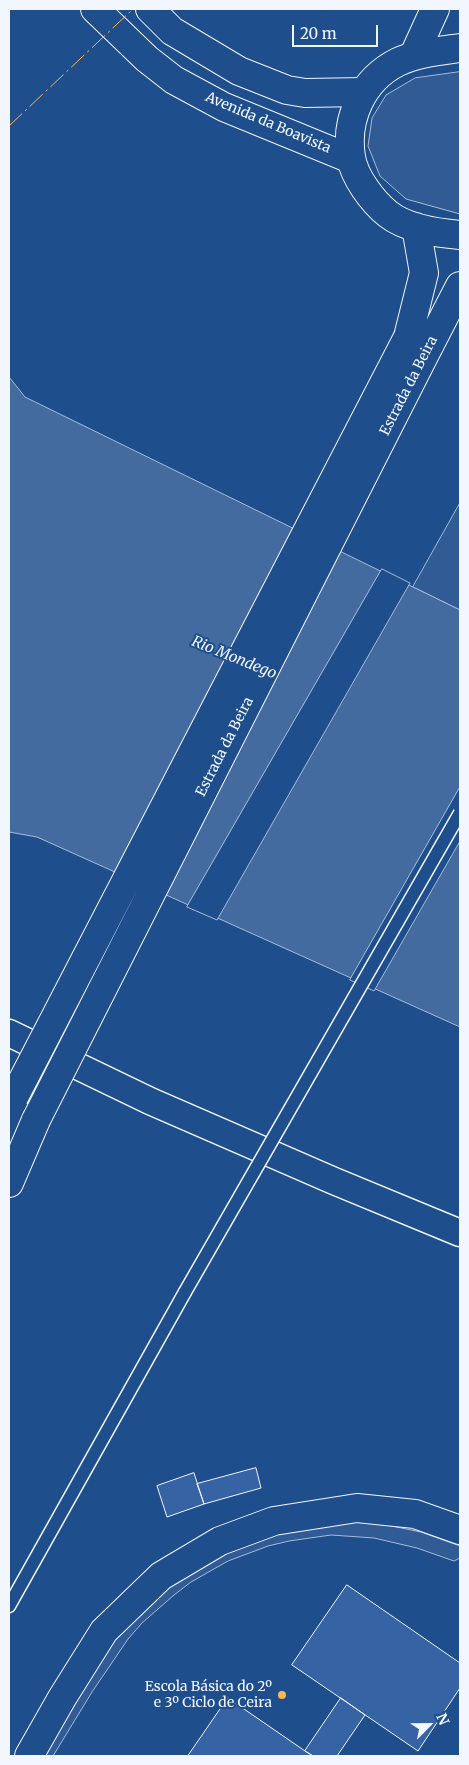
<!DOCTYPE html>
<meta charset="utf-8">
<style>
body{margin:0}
#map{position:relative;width:469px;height:1765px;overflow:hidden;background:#1f4e8c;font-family:Merriweather,serif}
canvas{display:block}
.frame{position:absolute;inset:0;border:10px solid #f2f6ff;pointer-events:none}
.north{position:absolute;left:404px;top:1700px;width:50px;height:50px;-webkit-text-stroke:4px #1f4e8c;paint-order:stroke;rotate:67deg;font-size:14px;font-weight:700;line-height:20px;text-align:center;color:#f2f6ff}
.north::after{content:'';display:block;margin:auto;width:18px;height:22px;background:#f2f6ff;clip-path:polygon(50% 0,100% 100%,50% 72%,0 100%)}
.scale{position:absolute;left:292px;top:25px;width:86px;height:22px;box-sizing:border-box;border:2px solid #f2f6ff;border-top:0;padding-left:6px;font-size:15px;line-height:18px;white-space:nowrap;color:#f2f6ff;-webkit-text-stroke:4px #1f4e8c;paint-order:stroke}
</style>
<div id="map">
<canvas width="469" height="1765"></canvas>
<div class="frame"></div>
<div class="north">N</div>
<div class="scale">20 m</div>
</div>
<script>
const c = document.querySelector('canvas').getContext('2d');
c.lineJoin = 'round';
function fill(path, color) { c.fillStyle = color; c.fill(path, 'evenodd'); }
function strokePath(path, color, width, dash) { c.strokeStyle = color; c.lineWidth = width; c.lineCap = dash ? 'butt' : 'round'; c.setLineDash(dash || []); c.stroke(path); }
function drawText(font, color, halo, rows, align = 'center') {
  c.font = font + ' Merriweather,serif'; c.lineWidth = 4; c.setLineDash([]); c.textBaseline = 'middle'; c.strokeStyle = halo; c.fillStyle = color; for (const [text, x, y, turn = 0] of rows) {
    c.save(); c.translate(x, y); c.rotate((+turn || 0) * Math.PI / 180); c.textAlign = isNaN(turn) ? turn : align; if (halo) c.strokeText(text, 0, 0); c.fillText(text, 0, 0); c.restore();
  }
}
const built = new Path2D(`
 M460 72V214L406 199 380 176 368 146 372 118 386 95 415 78Z
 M460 503V610L413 587Z
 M354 1522 377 1523 421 1532 460 1546V1558L454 1561 417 1548 374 1538 331 1535 289 1541 268 1546 228 1561 191 1582 174 1595 142 1623 128 1639 92 1692 53 1756H41L95 1667 120 1632 150 1600 204 1561 265 1536Z`);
fill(built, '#305b95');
strokePath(built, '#a8bbd7', 1);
const water = new Path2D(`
 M9 377 25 397 460 610V1027L37 837 9 832Z`);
fill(water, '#446ba0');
strokePath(water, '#a8bbd7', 1);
const pier = new Path2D(`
 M382 569 410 583 217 920 187 907Z
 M460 787V841L374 991 350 980Z`);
fill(pier, '#1f4e8c');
strokePath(pier, '#a8bbd7', 1);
const building = new Path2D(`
 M256 1468 261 1488 204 1504 197 1484Z
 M194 1473 204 1504 167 1517 157 1486Z
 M347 1585 460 1663V1688L418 1751 292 1665Z
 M228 1698 305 1751 313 1756H188Z
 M341 1698 365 1715 337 1756H313L305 1751Z`);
fill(building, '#3563a3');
strokePath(building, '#f2f6ff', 1);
const lane = new Path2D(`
 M9 1606 185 1292`);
const street = new Path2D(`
 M9 1033 150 1101 334 1181 460 1233`);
const secondary = new Path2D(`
 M29 1756 62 1698 104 1631 161 1576 220 1541 274 1521 357 1508 415 1514 460 1530`);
const primary = new Path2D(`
 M460 48C439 51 417 53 398 62 362 80 345 119 351 157 354 177 373 202 388 214 407 229 437 233 460 235
 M414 55 435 9
 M408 337 424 273 416 227
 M429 346 460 286
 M9 1183 36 1120`);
const highway = new Path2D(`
 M95 9 147 59 174 80 224 107 351 159
 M150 9 172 31 239 71 287 90 305 93 363 92`);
strokePath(lane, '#f2f6ff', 15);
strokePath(street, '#f2f6ff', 29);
strokePath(secondary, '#f2f6ff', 30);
strokePath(primary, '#f2f6ff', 30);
strokePath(highway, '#f2f6ff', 30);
strokePath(lane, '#1f4e8c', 12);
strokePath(street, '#1f4e8c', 26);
strokePath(secondary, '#1f4e8c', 28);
strokePath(primary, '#1f4e8c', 28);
strokePath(highway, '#1f4e8c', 28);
const laneBridge = new Path2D(`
 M185 1292 460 813`);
const primaryBridge = new Path2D(`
 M14 1097 408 337
 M36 1120 429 346`);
strokePath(laneBridge, '#f2f6ff', 15, []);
strokePath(primaryBridge, '#f2f6ff', 30, []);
strokePath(laneBridge, '#1f4e8c', 12);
strokePath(primaryBridge, '#1f4e8c', 28);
strokePath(new Path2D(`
 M9 126 133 9`), '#ffb74d', 1, [18, 4, 2.5, 4]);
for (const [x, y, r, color] of [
 [282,1695,5,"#ffb74d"]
]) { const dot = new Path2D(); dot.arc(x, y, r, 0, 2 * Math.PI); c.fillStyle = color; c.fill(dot); strokePath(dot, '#1f4e8c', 2); }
drawText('14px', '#f2f6ff', '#1f4e8c', [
 ["Avenida da Boavista",268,123,23],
 ["Estrada da Beira",409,386,-63],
 ["Estrada da Beira",225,747,-63]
]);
drawText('14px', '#f2f6ff', '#1f4e8c', [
 ["Escola Básica do 2º",272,1687],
 ["e 3º Ciclo de Ceira",272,1703]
], 'right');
drawText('italic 15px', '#f2f6ff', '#1f4e8c', [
 ["Rio Mondego",234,658,22]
]);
</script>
